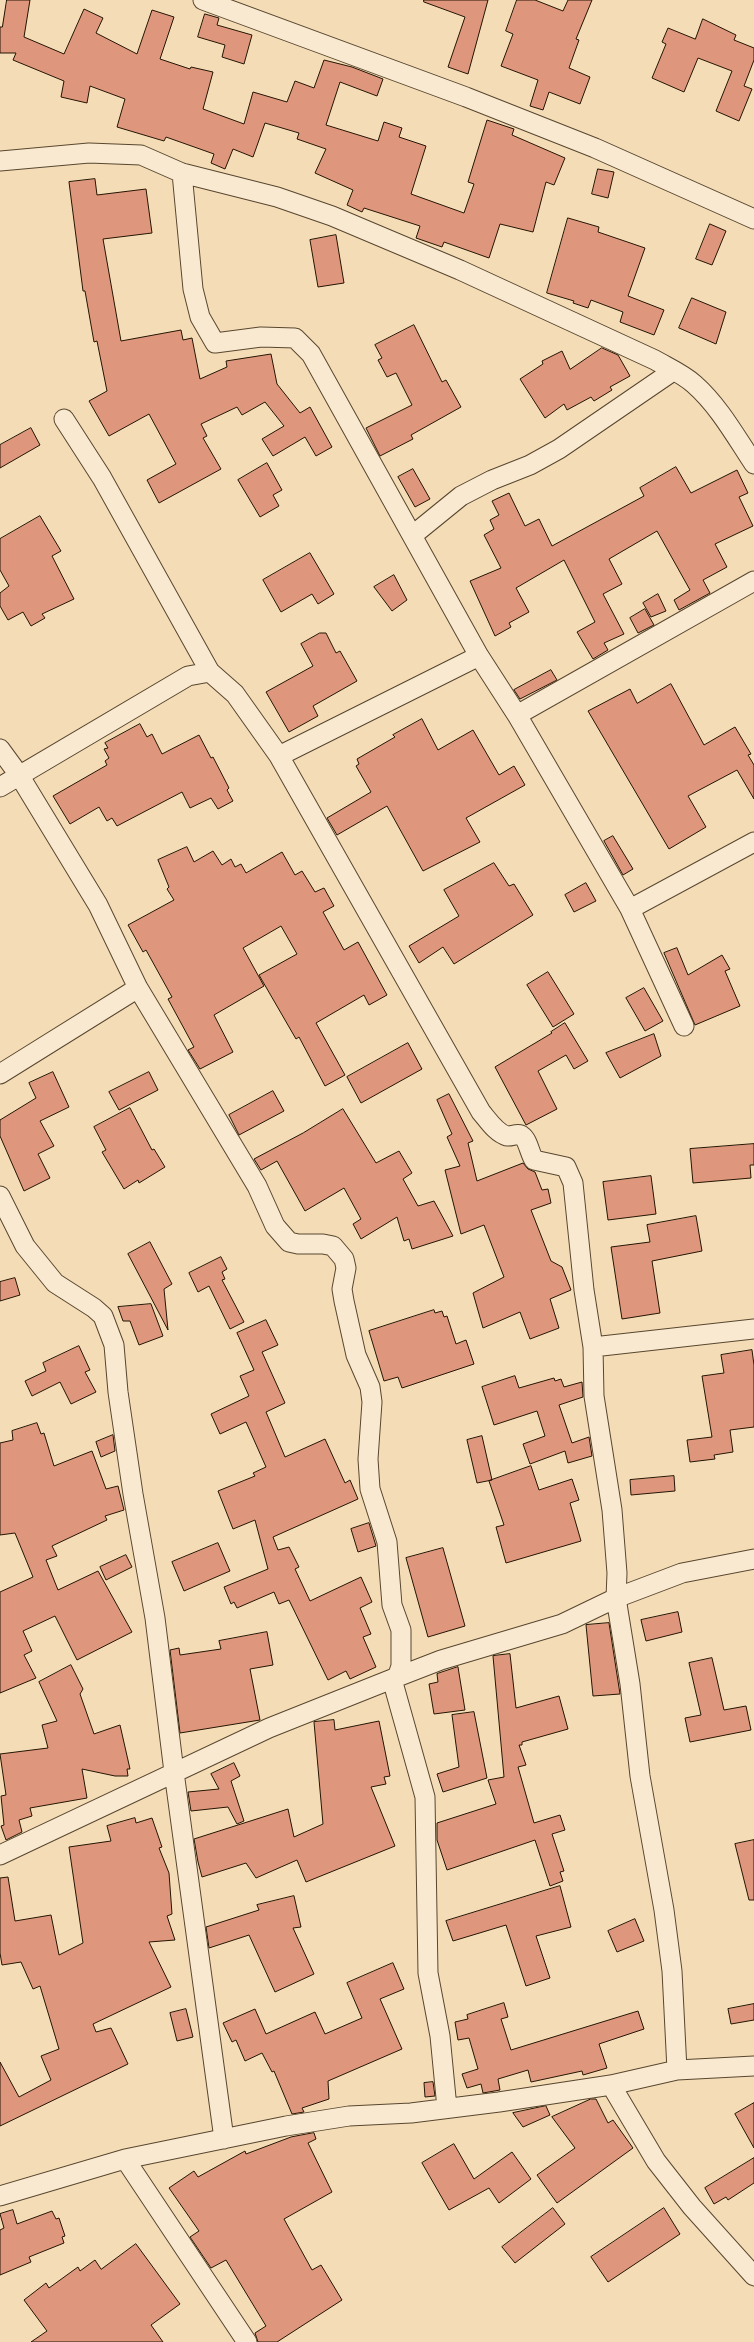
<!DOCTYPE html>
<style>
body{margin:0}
canvas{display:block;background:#f4ddb6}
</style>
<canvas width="754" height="2342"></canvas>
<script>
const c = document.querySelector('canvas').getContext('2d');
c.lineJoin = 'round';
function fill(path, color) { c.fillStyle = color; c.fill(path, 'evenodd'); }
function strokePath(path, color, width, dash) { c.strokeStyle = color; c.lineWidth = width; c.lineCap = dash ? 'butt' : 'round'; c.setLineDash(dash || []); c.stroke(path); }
const building = new Path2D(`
 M7 0H30L24 37 64 54 84 9 103 18 96 33 137 54 152 10 174 17 160 59 190 69 191 67 213 72 203 109 244 124 253 92 287 102 295 81 314 88 324 60 352 67 383 79 377 96 340 82 326 125 378 141 384 122 402 128 399 137 426 146 411 194 464 213 474 184 468 182 487 120 514 129 512 135 565 158 554 185 546 182 533 232 500 224 489 258 444 242 442 247 416 238 420 226 364 208 362 212 347 205 353 190 315 173 326 149 297 139 299 133 265 123 253 157 233 149 225 169 211 163 214 154 166 137 164 141 117 127 125 99 90 86 87 103 61 97 64 81 13 60 16 53H0V27H2Z
 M424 0H488L468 74 448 67 465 17 424 2Z
 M517 0H535L563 11 568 0H592L576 39 579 40 569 68 590 77 580 104 549 92 543 110 530 106 538 80 501 66 513 34 506 31Z
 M205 14 219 18 217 25 252 35 244 64 222 57 225 45 198 37Z
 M703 19 736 35 734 40 754 48V60L744 86 752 89 739 121 716 111 732 71 698 58 684 92 652 78 666 44 662 42 668 28 695 39Z
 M598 169 614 172 608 198 592 194Z
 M95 179 97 195 146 189 152 233 103 239 121 341 181 330 183 340 192 338 200 379 227 367 226 361 271 354 277 384 300 413 310 407 332 447 316 456 305 437 273 456 262 439 284 426 265 402 242 415 237 407 201 424 207 436 203 438 221 469 159 503 147 480 176 464 149 414 109 436 89 401 107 391 97 341 94 342 85 291H83L69 182Z
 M568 218 599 227 598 232 645 248 628 296 664 310 654 335 620 322 623 312 591 300 588 308 573 303 574 301 547 293Z
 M710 224 726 231 712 265 696 259Z
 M336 235 344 283 318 287 310 240Z
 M692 298 726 312 716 344 679 328Z
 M414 325 442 382 446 380 461 407 411 435 413 439 380 456 366 428 412 405 396 373 387 377 378 360 382 358 375 345Z
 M602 348 618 355 630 376 610 387 612 390 594 401 591 397 567 410 564 404 545 418 520 379 543 364 542 361 562 351 570 369Z
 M31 428 40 445 0 468V445Z
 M267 463 282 490 273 495 279 506 260 517 238 480Z
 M676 467 691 493 737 470 748 493 739 497 753 526 715 544 727 567 703 580 710 593 679 610 674 600 690 590 657 531 609 559 622 584 603 594 624 634 604 643 608 650 593 659 577 632 595 622 564 560 516 588 529 612 509 623 511 627 495 636 470 581 501 568 484 535 494 529 490 520 499 515 492 501 509 493 525 526 539 519 552 546 644 496 640 488Z
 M413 469 430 499 415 507 398 477Z
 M40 516 61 551 52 556 74 599 42 614 45 618 31 626 23 612 8 620 0 606V593L9 586 0 570V539Z
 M310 553 334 594 318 604 312 594 281 612 263 580Z
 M394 575 407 600 392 611 374 587Z
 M658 594 666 611 651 617 643 603Z
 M645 609 654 625 638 633 630 618Z
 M320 633H326L336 653 340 651 357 681 313 706 318 716 289 732 266 692 313 666 301 644Z
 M551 670 557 680 520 699 514 690Z
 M671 684 704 745 735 727 751 754 748 755 754 765V799L737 770 688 796 706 827 669 849 588 711 630 689 637 703Z
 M422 719 438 750 473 730 499 775 514 766 525 785 466 818 480 842 423 871 387 806 337 835 327 818 371 792 356 766 359 764 357 759 395 737 393 735Z
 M140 724 147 737 152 734 162 754 199 735 211 758 213 757 229 788 227 790 233 801 218 809 211 798 190 808 182 792 117 826 112 818 107 821 99 807 70 824 53 796 107 765 105 761 109 758 104 749 108 748 105 743Z
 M613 836 633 869 623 875 604 841Z
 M187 847 194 862 213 851 222 865 231 859 235 867 241 864 246 873 282 852 295 875 302 871 315 892 324 888 334 906 323 912 344 950 358 942 387 995 369 1005 364 995 316 1023 345 1075 325 1086 299 1037 296 1039 259 975 297 954 281 926 243 948 264 986 214 1015 233 1052 200 1069 188 1050 194 1047 168 999 172 997 146 950 143 952 128 925 174 900 167 889 169 887 158 860Z
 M494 863 509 886 514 884 533 915 454 964 443 947 419 963 409 946 459 916 444 890Z
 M586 883 596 901 574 912 565 895Z
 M677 948 688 975 722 955 730 969 725 971 740 1006 695 1025 664 953Z
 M548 972 574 1014 553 1027 527 985Z
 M644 988 663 1021 645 1031 626 998Z
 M565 1023 588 1061 574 1069 566 1055 538 1071 557 1109 526 1125 495 1067 552 1033 551 1032Z
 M654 1034 661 1056 620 1078 606 1053Z
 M408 1043 422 1069 361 1103 347 1077Z
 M53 1072 69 1107 40 1121 54 1146 38 1154 50 1178 24 1191 0 1136V1120L36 1098 29 1083Z
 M149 1072 158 1090 119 1110 109 1092Z
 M273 1091 284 1111 239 1135 229 1115Z
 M449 1094 473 1141 468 1143 477 1181 523 1163 528 1169 535 1172 542 1190 548 1189 551 1203 531 1210 551 1261 562 1267 571 1290 550 1299 559 1328 530 1339 520 1312 483 1328 473 1293 504 1277 484 1225 461 1234 445 1170 460 1166 447 1137 452 1134 437 1100Z
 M130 1108 152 1150 154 1149 165 1167 139 1183 138 1180 124 1189 102 1152 106 1150 94 1127Z
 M343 1109 376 1163 399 1151 412 1173 403 1179 418 1206 434 1201 453 1236 412 1249 409 1239 404 1241 397 1217 361 1239 353 1224 361 1219 344 1188 305 1211 277 1161 261 1170 254 1159 303 1133Z
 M754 1144V1165H750L751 1178 693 1183 690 1149Z
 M651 1176 656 1214 608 1220 603 1182Z
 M696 1216 702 1251 652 1261 660 1313 622 1319 611 1247 650 1242 647 1225Z
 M150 1242 172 1284 164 1289 168 1330 128 1254Z
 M221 1257 227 1269 222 1272 225 1279 222 1280 244 1322 230 1329 209 1286 198 1292 189 1273Z
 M15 1278 20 1295 0 1301V1282Z
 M151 1304 163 1336 139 1345 130 1321H123L118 1307Z
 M434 1310 435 1313 442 1311 444 1317 447 1316 456 1344 466 1340 474 1364 402 1388 398 1377 384 1381 369 1331Z
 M266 1320 278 1345 262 1352 285 1403 266 1412 285 1457 325 1439 345 1483 350 1480 358 1499 273 1537 278 1550 289 1547 299 1567 295 1569 310 1601 361 1577 372 1602 360 1608 371 1634 363 1637 376 1667 350 1679 346 1671 328 1680 289 1600 279 1604 274 1592 237 1608 234 1602 231 1604 224 1587 268 1569 255 1520 233 1529 218 1491 255 1476 253 1473 266 1467 246 1422 220 1434 211 1414 249 1396 240 1376 254 1370 237 1333Z
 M79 1346 90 1370 85 1372 96 1392 71 1404 60 1382 32 1396 25 1381 46 1371 43 1363Z
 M752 1350 754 1365V1427L730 1430 733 1452 714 1455 715 1459 690 1462 687 1440 712 1437 702 1376 724 1373 721 1355Z
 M515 1376 519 1388 554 1378 555 1381 561 1379 564 1387 582 1382 583 1397 559 1405 572 1443 589 1437 592 1456 568 1463 565 1451 530 1464 523 1444 545 1436 537 1411 494 1425 482 1387Z
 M37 1423 41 1434 44 1433 54 1466 92 1451 106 1489 118 1486 124 1510 105 1516 107 1520 52 1546 57 1556 46 1560 58 1590 98 1571 132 1632 77 1660 55 1616 23 1631 32 1651 24 1655 36 1678 0 1693V1592L33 1577 15 1533 0 1535V1443L13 1440 12 1431Z
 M113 1435 115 1451 101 1457 96 1442Z
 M482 1436 492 1480 477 1483 467 1440Z
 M531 1466 539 1490 572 1479 579 1500 570 1503 581 1541 506 1563 496 1527 504 1525 489 1481Z
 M674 1476 675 1491 631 1495 630 1480Z
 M369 1523 376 1546 358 1552 351 1529Z
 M218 1543 230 1571 184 1591 172 1562Z
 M443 1548 465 1626 428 1637 406 1558Z
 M126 1555 132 1567 106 1580 100 1567Z
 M678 1612 682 1632 646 1641 641 1620Z
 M609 1623 620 1694 593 1696 586 1625Z
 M267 1632 273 1665 250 1669 260 1720 180 1733 170 1650 179 1648 180 1655 221 1649 219 1641Z
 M510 1654 516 1708 559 1696 568 1729 522 1742V1745H519L526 1765 518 1767 534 1823 560 1815 565 1830 552 1834 564 1871 560 1872 563 1881 550 1886 535 1840 447 1870 437 1840V1823L496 1804 488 1780 504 1777 493 1656Z
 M712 1658 724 1710 746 1706 751 1730 690 1742 685 1718 701 1715 689 1663Z
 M71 1665 83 1689 80 1694 94 1734 120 1725 130 1769H127L128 1776H115L82 1769 87 1798 30 1808 32 1816 19 1820 22 1832 6 1840 1 1826 4 1825 1 1796 6 1795 0 1754 48 1748 42 1725 57 1721 39 1682Z
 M458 1667 465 1710 434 1714 429 1684 438 1682 437 1674Z
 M474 1712 487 1778 443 1792 437 1774 459 1767 452 1715Z
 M334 1720 335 1730 379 1721 390 1776 384 1777 386 1784 371 1787 395 1846 306 1882 297 1860 256 1878 246 1863 202 1877 198 1862 194 1839 288 1809 294 1837 323 1824 314 1722Z
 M234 1763 240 1776 231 1781 244 1821 237 1824 228 1807 191 1811 188 1792 219 1789 211 1774Z
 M135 1818 136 1823 152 1818 162 1847 159 1848 169 1873 172 1914 167 1916 175 1940 149 1942 171 1987 93 2024 96 2032 111 2028 128 2064 0 2126V2062L19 2097 51 2080 41 2056 59 2049 40 1986 33 1989 21 1962 2 1965 0 1953V1878L8 1877 15 1921 51 1915 59 1955 83 1943 69 1847 111 1841 107 1826Z
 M754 1840V1900H749L735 1844Z
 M560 1886 571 1927 536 1936 550 1978 526 1986 506 1925 453 1941 446 1921Z
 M294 1896 301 1927 293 1928 314 1974 275 1992 249 1935 209 1948 206 1927 259 1910 257 1905Z
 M635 1919 644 1941 617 1952 608 1931Z
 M393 1963 404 1989 380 1999 402 2049 328 2081 329 2099 302 2108 304 2112 292 2114 274 2071 272 2072 262 2053 245 2061 236 2040 232 2042 223 2023 255 2009 266 2034 315 2012 325 2034 362 2018 347 1983Z
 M504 2003 508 2017 501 2019 511 2050 638 2011 644 2029 599 2044 607 2068 583 2075 582 2071 531 2082 528 2070 498 2079 500 2090 483 2093 481 2084 467 2088 462 2074 478 2069 469 2038 458 2040 455 2022 468 2019 467 2015Z
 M754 2004V2020L731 2024 728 2009Z
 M186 2009 193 2037 177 2041 170 2013Z
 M433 2082 435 2096 425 2097 424 2083Z
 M591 2099H596L608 2123 613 2120 633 2148 557 2203 537 2175 575 2148 552 2117Z
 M754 2103V2148L735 2114Z
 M546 2106 550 2115 523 2127 513 2113Z
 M314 2133 316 2139 308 2143 332 2192 284 2219 312 2270 321 2265 342 2300 277 2342H258L255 2333 266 2326 226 2260 211 2268 190 2237 199 2231 169 2188 194 2171 198 2177 245 2151 246 2154 291 2137Z
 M454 2144 474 2179 512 2152 531 2179 499 2203 489 2188 449 2210 422 2163Z
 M754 2158V2183L728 2200 726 2197 714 2204 705 2188Z
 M553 2208 565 2224 515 2263 502 2247Z
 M664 2208 680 2234 608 2282 591 2257Z
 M13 2210 17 2224 52 2211 56 2219 59 2218 65 2236 62 2237 64 2243 29 2257 31 2262 0 2275V2230L4 2228 0 2214Z
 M136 2244 180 2304 151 2325 163 2342H31L47 2331 24 2300 46 2283 49 2288 78 2267 80 2271 95 2260 101 2269Z`);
fill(building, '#de977d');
strokePath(building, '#251402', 1);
const street = new Path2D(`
 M203 0 466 97 595 148 754 219
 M0 161 89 153 141 155 182 173 277 197 332 216 460 270 655 360C667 367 683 374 694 384 719 406 736 437 754 464
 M182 173 193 289 200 317 215 343 261 337 295 338 311 354 479 656 517 715 630 909 684 1026
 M64 419 102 478 210 672
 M413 535 461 496 492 480 530 465 559 449 673 371
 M517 715 754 581
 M0 749 19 775 98 905 138 988 257 1186 275 1226 289 1242 298 1244H323L333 1246 344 1259 346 1268 342 1289 344 1301 356 1355 370 1387 372 1402 368 1459 370 1489 387 1542 392 1605 401 1630V1666L397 1678
 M279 756 481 1112C488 1120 496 1133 507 1136 512 1137 518 1132 522 1136 528 1140 530 1154 534 1160L566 1167 573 1183 584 1290 593 1347 594 1396 612 1510 617 1573 616 1598 630 1684 640 1776 664 1910 672 1971 677 2070
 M0 787 188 676 210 672 235 694 279 756 479 656
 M630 909 754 842
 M0 1074 138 988
 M0 1196 25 1246 55 1283 94 1308 103 1316 114 1345 118 1392 133 1494 155 1618 174 1772 224 2139
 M593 1347 754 1329
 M392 1679 425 1797 428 1973 440 2036 447 2108
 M0 1855 269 1728 392 1679 441 1660 562 1624 616 1598 682 1573 754 1559
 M611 2085 656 2161 692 2207 754 2276
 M125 2159 247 2342
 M0 2196 125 2159 286 2126 349 2116 411 2113 499 2102 611 2085 677 2070 754 2066`);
strokePath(street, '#59462f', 21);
strokePath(street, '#f8e9d0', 19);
</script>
